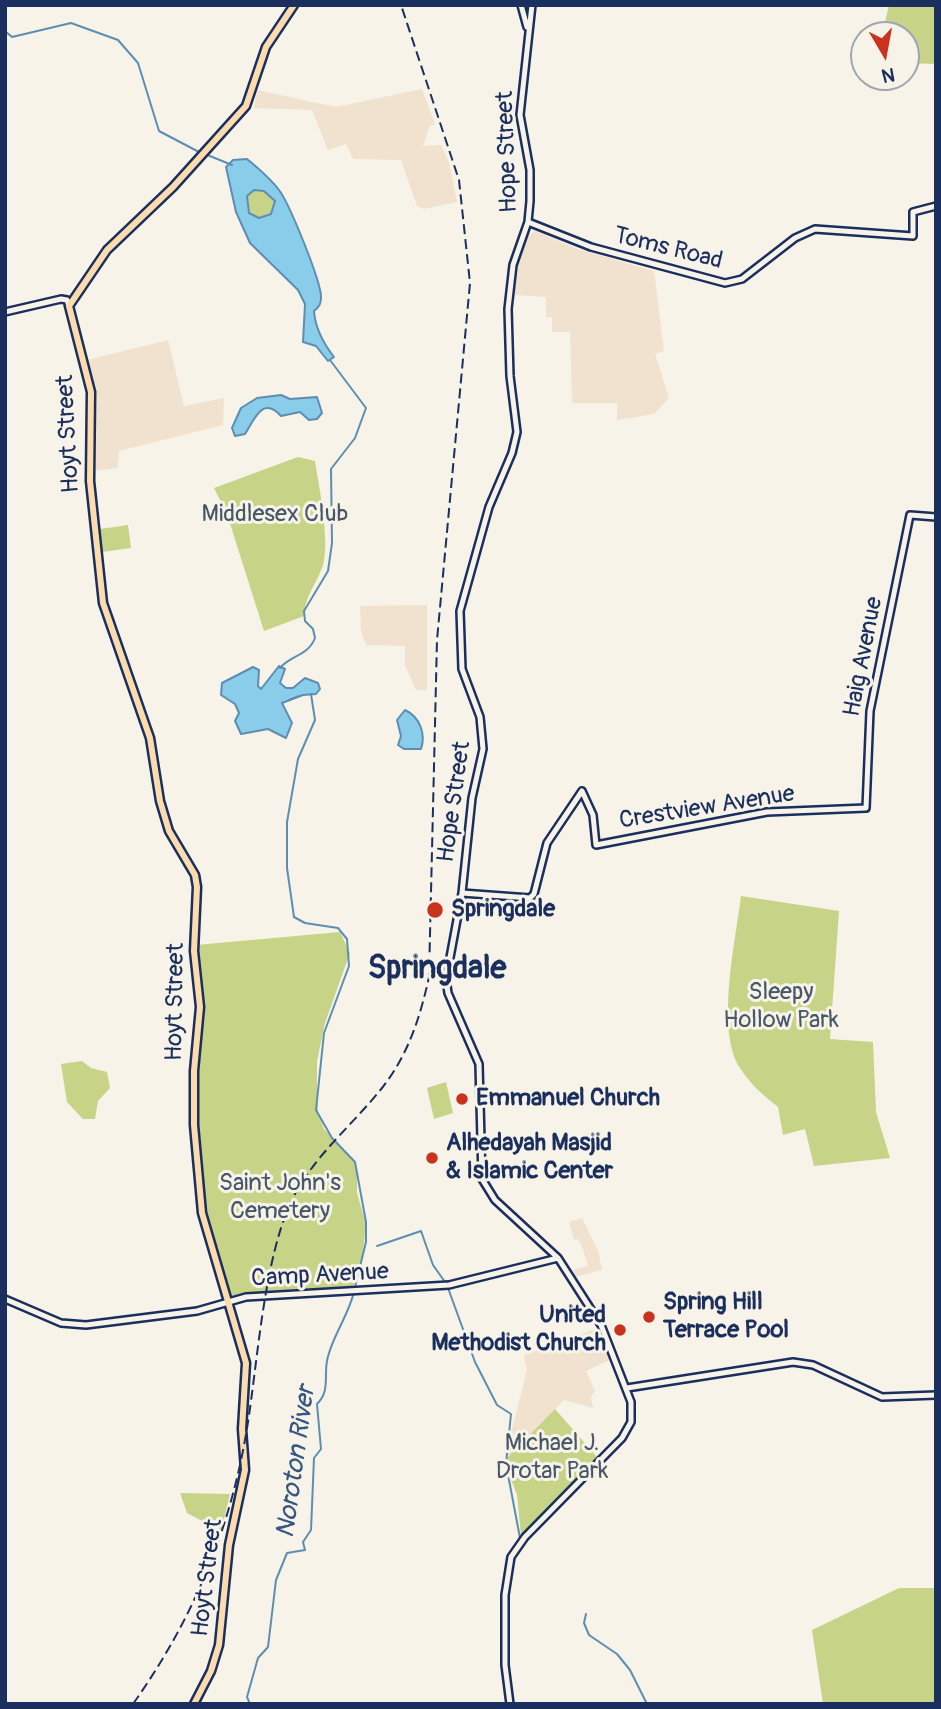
<!DOCTYPE html>
<style>
body{margin:0}
#map{position:relative;width:941px;height:1709px;overflow:hidden;background:#f7f3e8;font-family:Pangolin,sans-serif}
canvas{display:block}
.frame{position:absolute;inset:0;border:7px solid #1b2f5e;pointer-events:none}
.north{position:absolute;left:850px;top:21px;width:70px;height:70px;box-sizing:border-box;background:#f7f3e8;border:2px solid #9fa5b1;border-radius:50%;rotate:170deg;font-size:19px;font-weight:700;line-height:28px;text-align:center;color:#1b2f5e}
.north::after{content:'';display:block;margin:auto;width:24px;height:32px;background:#c8321e;clip-path:polygon(50% 0,100% 100%,50% 72%,0 100%)}
</style>
<div id="map">
<canvas width="941" height="1709"></canvas>
<div class="frame"></div>
<div class="north">N</div>
</div>
<script>
const c = document.querySelector('canvas').getContext('2d');
c.lineJoin = 'round';
function fill(path, color) { c.fillStyle = color; c.fill(path, 'evenodd'); }
function strokePath(path, color, width, dash) { c.strokeStyle = color; c.lineWidth = width; c.lineCap = dash ? 'butt' : 'round'; c.setLineDash(dash || []); c.stroke(path); }
function drawText(font, color, halo, rows, align = 'center') {
  c.font = font + ' Pangolin,sans-serif'; c.lineWidth = 6; c.setLineDash([]); c.textBaseline = 'middle'; c.strokeStyle = halo; c.fillStyle = color; for (const [text, x, y, turn = 0] of rows) {
    c.save(); c.translate(x, y); c.rotate((+turn || 0) * Math.PI / 180); c.textAlign = isNaN(turn) ? turn : align; if (halo) c.strokeText(text, 0, 0); c.fillText(text, 0, 0); c.restore();
  }
}
fill(new Path2D(`
 M422 89 435 124 429 127 423 146 441 145 449 162 457 202 424 209 417 206 401 160 353 159 346 144 328 150 312 110 254 108 257 90 336 107Z
 M535 231 578 249 654 271 664 351 655 354 669 398 654 414 617 420V403H572L570 332H552V317H546V297L514 295 519 260 529 236Z
 M168 340 184 406 224 398 223 425 119 451 118 468 93 471 94 394 87 360Z
 M427 605V690H416L405 665V646L366 645 361 632 360 606Z
 M582 1218 598 1251 602 1270 575 1277 573 1270 588 1266 583 1249 578 1239 574 1240 569 1222Z
 M598 1328 612 1359 586 1371 595 1391 591 1397 593 1408 564 1400 504 1461 527 1370 524 1355Z`), '#f0e2ce');
fill(new Path2D(`
 M889 5H936V64L906 63V35H882Z
 M254 190 264 191 275 201 271 214 259 218 249 213 247 196Z
 M298 457 315 461C319 486 330 542 323 565 317 584 305 595 304 616L264 631 227 514 214 488Z
 M128 525 131 548 102 552 100 529Z
 M741 896 839 911 830 1039 873 1042 876 1112 890 1158 814 1166 805 1129 783 1135 778 1107C764 1096 750 1084 740 1068 715 1030 736 939 741 896Z
 M340 932 350 953 325 1023 317 1061V1092L318 1112 324 1129 353 1160 357 1171V1193L366 1224 362 1262 352 1290 241 1296 230 1299 204 1212 196 1076 202 1022 196 945Z
 M82 1061 91 1068 107 1072 110 1088 98 1101 95 1119H83L67 1102 61 1064Z
 M446 1082 453 1113 434 1119 427 1088Z
 M555 1409 598 1458 521 1535 517 1495 504 1461Z
 M180 1493 230 1494 221 1531 187 1513Z
 M899 1588H936V1704H823L812 1630Z`), '#c7d487');
const water = new Path2D(`
 M247 159C258 168 270 178 279 190 289 203 322 283 321 298 321 304 319 307 314 311 315 327 324 344 334 357L328 361 316 346 303 342 305 304 298 290 250 243 236 212 226 167 233 160ZM254 190 264 191 275 201 271 214 259 218 249 213 247 196Z
 M281 395 290 399 317 397 322 413 317 419 309 420 300 412 281 416C263 396 255 418 245 434L235 436 232 428 241 408 257 398Z
 M279 666 285 669 280 683 286 688H293L305 678 318 683 320 689 316 694 303 695 282 703 292 723 286 738 268 729 241 734 235 721 239 713 235 704 221 695 222 683 253 667 259 670 258 686 261 689Z
 M405 710C420 717 426 734 421 749H404L398 745 401 736 397 720Z`);
fill(water, '#89cdea');
strokePath(water, '#5d8eb2', 2);
strokePath(new Path2D(`
 M5 31 12 37 71 23 118 40 138 63 159 131 199 152
 M205 154 232 165
 M280 668C291 655 308 656 315 638L313 629 305 621 304 611 328 571 332 543 331 469 355 438 366 408 330 360
 M311 694 315 720 298 759 287 822V868L294 917 305 923 338 928 347 939 349 966 324 1033 316 1110 332 1138 355 1162 366 1222V1242L355 1287
 M289 700 299 696
 M377 1246 421 1231 433 1265 445 1282
 M448 1288 475 1362 497 1405 511 1414 506 1464 520 1538
 M586 1614 584 1623 589 1635 617 1654 630 1670 647 1704
 M250 1704 247 1697 258 1658 268 1647 276 1580 287 1553 305 1550 303 1542 311 1530 314 1458 321 1449 317 1404C330 1392 324 1376 327 1361 331 1338 348 1317 354 1292`), '#5d8eb2', 2);
const secondary = new Path2D(`
 M521 5 527 27
 M528 222 591 247 725 283 742 279 795 238 815 229 913 236V212L936 206
 M5 312 61 299 67 300 69 306
 M462 893 530 898 534 894 547 843 582 791 593 815 596 845 767 812 866 808 870 711 910 515 936 517
 M5 1299 61 1323 86 1325 197 1311 246 1297 449 1285 558 1258
 M627 1388 793 1362 813 1365 882 1397 936 1395
 M510 1704 505 1665V1595L511 1557 525 1537 622 1438 631 1422V1402L601 1325 558 1258 495 1200 482 1179 479 1064 448 993 446 979 462 893 472 798 483 749 480 717 462 669 460 611 489 507 512 453 517 432 510 376 508 309 513 265 528 222 530 201V170L520 115 532 5`);
const primary = new Path2D(`
 M194 1704 211 1671 219 1645 229 1545 245 1470 242 1429 246 1363 202 1213 194 1125V1071L200 1007 194 951 197 887 195 875 169 831 160 801 150 738 103 603 90 481 91 392 69 306 107 250 173 187 246 106 266 47 294 5`);
strokePath(secondary, '#1b2f5e', 10);
strokePath(primary, '#1b2f5e', 11);
strokePath(secondary, '#f7f3e8', 5);
strokePath(primary, '#fcdcac', 6);
strokePath(new Path2D(`
 M133 1704C194 1618 232 1526 248 1422 258 1357 264 1263 290 1204 311 1158 351 1127 382 1088 408 1055 420 1018 429 977L437 640 470 283 459 180 401 5`), '#1b2f5e', 2, [10, 5]);
for (const [x, y, r, color] of [
 [435,910,9,"#c8321e"],
 [462,1099,7,"#c8321e"],
 [432,1158,7,"#c8321e"],
 [649,1317,7,"#c8321e"],
 [620,1330,7,"#c8321e"]
]) { const dot = new Path2D(); dot.arc(x, y, r, 0, 2 * Math.PI); c.fillStyle = color; c.fill(dot); strokePath(dot, '#f7f3e8', 2.5); }
drawText('24px', '#1b2f5e', '#f7f3e8', [
 ["Hope Street",508,152,-92],
 ["Toms Road",668,249,14],
 ["Hoyt Street",69,434,-93],
 ["Haig Avenue",864,657,-79],
 ["Hope Street",455,802,-82],
 ["Crestview Avenue",707,808,-9],
 ["Hoyt Street",176,1002,-89],
 ["Camp Avenue",320,1276,-3],
 ["Hoyt Street",208,1578,-83]
]);
drawText('24px', '#465868', '#f7f3e8', [
 ["Middlesex Club",275,515],
 ["Sleepy",781,993],
 ["Hollow Park",781,1021],
 ["Saint John's",280,1184],
 ["Cemetery",280,1212],
 ["Michael J.",552,1444],
 ["Drotar Park",552,1472]
]);
drawText('bold 24px', '#1b2f5e', '#f7f3e8', [
 ["Springdale",451,910],
 ["Emmanuel Church",476,1099],
 ["Alhedayah Masjid",446,1144],
 ["& Islamic Center",446,1172],
 ["Spring Hill",663,1303],
 ["Terrace Pool",663,1331],
 ["United",606,1316,"right"],
 ["Methodist Church",606,1344,"right"]
], 'left');
drawText('italic 26px', '#365681', '#f7f3e8', [
 ["Noroton River",297,1462,-82]
]);
drawText('bold 32px', '#1b2f5e', '#f7f3e8', [
 ["Springdale",437,970]
]);
</script>
